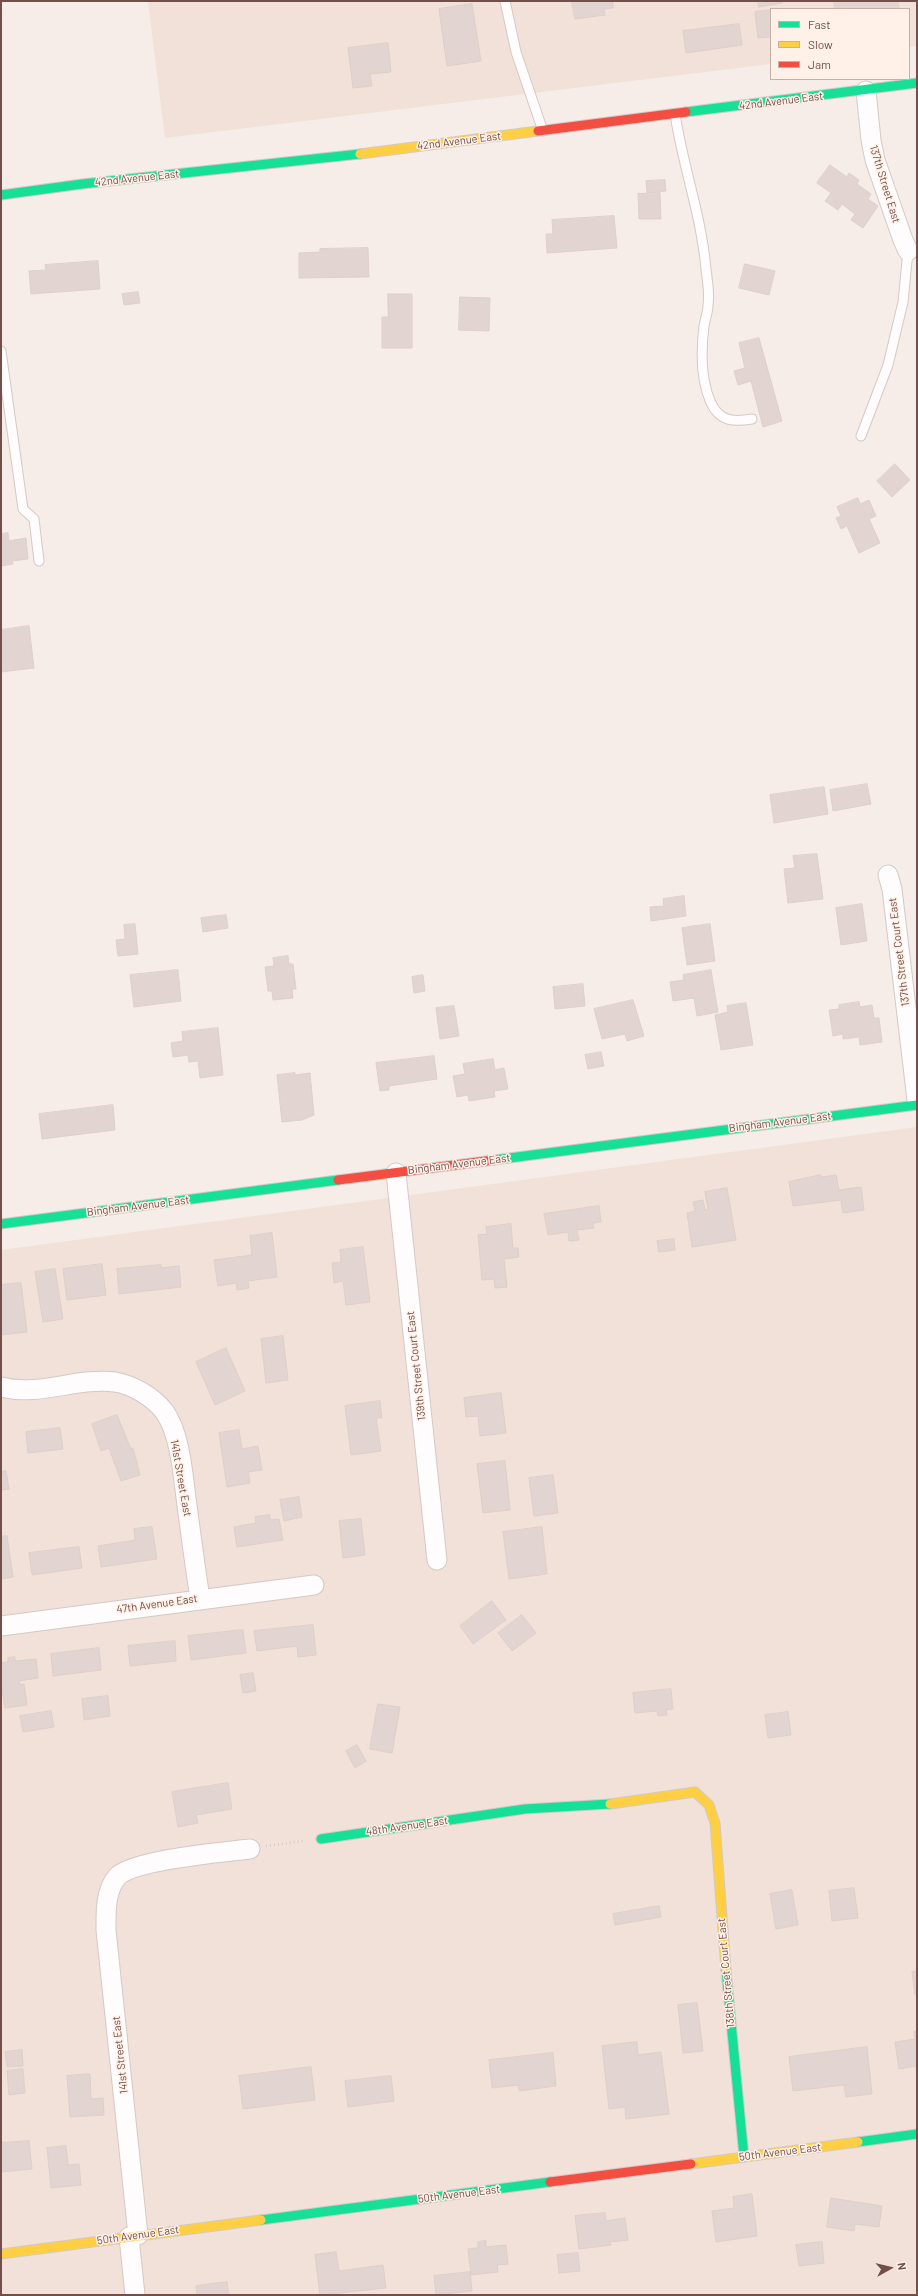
<!DOCTYPE html>
<style>
body{margin:0}
#map{position:relative;width:918px;height:2296px;overflow:hidden;background:#f6ede8;font-family:Barlow,sans-serif}
canvas{display:block}
.frame{position:absolute;inset:0;border:2px solid #734f49;pointer-events:none}
.legend{position:absolute;left:770px;top:8px;width:140px;height:72px;box-sizing:border-box;background:#fff1e8;border:1px solid #c7b0a8;margin:0;padding:5px 7px;list-style:none;font-size:12px;color:#734f49}
.legend li{display:flex;align-items:center;gap:8px;height:20px}
.legend b{width:20px;border:1px solid #c7b0a8}
.north{position:absolute;left:870px;top:2248px;width:40px;height:40px;-webkit-text-stroke:3px #fff1e8;paint-order:stroke;rotate:82deg;font-size:11px;font-weight:700;line-height:16px;text-align:center;color:#734f49}
.north::after{content:'';display:block;margin:auto;width:14px;height:18px;background:#734f49;clip-path:polygon(50% 0,100% 100%,50% 72%,0 100%)}
</style>
<div id="map">
<canvas width="918" height="2296"></canvas>
<div class="frame"></div>
<ul class="legend">
<li><b style="height:5px;background:#16e098"></b>Fast</li>
<li><b style="height:5px;background:#ffcf43"></b>Slow</li>
<li><b style="height:5px;background:#f24e42"></b>Jam</li>
</ul>
<div class="north">N</div>
</div>
<script>
const c = document.querySelector('canvas').getContext('2d');
c.lineJoin = 'round';
function fill(path, color) { c.fillStyle = color; c.fill(path, 'evenodd'); }
function strokePath(path, color, width, dash) { c.strokeStyle = color; c.lineWidth = width; c.lineCap = dash ? 'butt' : 'round'; c.setLineDash(dash || []); c.stroke(path); }
function drawText(font, color, halo, rows, align = 'center') {
  c.font = font + ' Barlow,sans-serif'; c.lineWidth = 3; c.setLineDash([]); c.textBaseline = 'middle'; c.strokeStyle = halo; c.fillStyle = color; for (const [text, x, y, turn = 0] of rows) {
    c.save(); c.translate(x, y); c.rotate((+turn || 0) * Math.PI / 180); c.textAlign = isNaN(turn) ? turn : align; if (halo) c.strokeText(text, 0, 0); c.fillText(text, 0, 0); c.restore();
  }
}
fill(new Path2D(`
 M148 1H917V46L909 47V9H771V64L165 138Z
 M917 1127V2295H1V1250Z`), '#f1e1d8');
const building = new Path2D(`
 M572 1H613V8L604 9 605 15 575 19Z
 M758 1H782V3L759 7Z
 M843 1H898L899 9H835L834 2Z
 M472 4 481 61 447 66 439 9Z
 M771 10V37L758 38 755 12Z
 M739 24 742 45 686 53 683 31Z
 M388 43 391 72 370 74 372 86 353 88 348 48Z
 M830 165 847 177 849 173 859 180 857 184 871 194 868 199 878 206 863 228 851 220 855 214 842 204 838 210 825 201 831 193 817 183Z
 M665 180 666 191 647 193 646 181Z
 M660 193 661 219H639L638 194Z
 M614 216 617 248 547 253 546 234H553L552 220Z
 M368 248 369 277 299 278V253L320 252V249Z
 M98 261 100 289 31 294 29 271 46 270 45 265Z
 M745 264 775 271 769 295 739 288Z
 M138 292 140 303 124 305 122 294Z
 M388 294H412V348H382V317H388Z
 M460 297 490 298 489 331 459 330Z
 M759 338 782 421 763 427 751 381 738 385 734 371 745 368 739 343Z
 M895 464 910 480 892 497 877 481Z
 M858 498 860 504 869 500 876 516 869 519 880 543 859 553 847 526 841 529 836 518 841 516 837 507Z
 M8 533 9 541 26 538 28 559 12 561 13 564 1 566V534Z
 M29 626 34 668 1 672V630Z
 M867 784 871 804 833 811 830 790Z
 M824 787 828 814 774 823 770 795Z
 M817 854 823 899 788 903 784 869 795 868 793 856Z
 M684 896 686 916 651 921 650 907 664 906 663 899Z
 M862 904 867 941 841 945 836 908Z
 M226 915 228 928 203 932 201 918Z
 M135 924 138 954 118 956 116 940 125 939 124 925Z
 M710 924 715 961 687 965 682 928Z
 M288 956 289 964H293L296 989H292L293 998 273 1000 272 991H268L265 967 274 966 273 958Z
 M178 970 181 1001 134 1007 130 975Z
 M711 970 718 1012 697 1016 694 998 673 1001 670 982 684 980 683 975Z
 M423 975 425 991 414 993 412 977Z
 M583 984 585 1006 555 1009 553 987Z
 M633 1000 644 1036 627 1041 625 1034 602 1039 594 1009Z
 M859 1002 860 1007 872 1005 874 1018H879L882 1042 860 1045 859 1037 843 1039V1034L833 1036 829 1010 839 1009V1005Z
 M746 1003 753 1045 721 1050 715 1015 728 1012 727 1006Z
 M454 1006 459 1036 440 1039 436 1008Z
 M218 1028 223 1075 200 1078 198 1061 189 1062 188 1055 173 1057 171 1043 183 1041 182 1032Z
 M601 1052 604 1066 588 1069 585 1055Z
 M434 1056 437 1079 389 1086V1090L380 1091 376 1063Z
 M493 1059 495 1070 504 1068 508 1089 494 1091 495 1097 469 1101 468 1095 457 1097 453 1076 465 1074 463 1064Z
 M295 1073V1075L310 1073 314 1115 302 1120 282 1122 277 1075Z
 M113 1105 115 1130 42 1139 39 1114Z
 M821 1175V1177L836 1175 839 1190 861 1187 864 1210 843 1213 841 1200 793 1206 789 1182Z
 M727 1188 736 1240 692 1247 687 1213 695 1211 693 1202 703 1200 705 1210 708 1209 705 1192Z
 M599 1206 601 1222 593 1223 594 1228 577 1230 579 1240 569 1241 568 1232 548 1235 544 1214Z
 M511 1224 513 1248H518L519 1257 504 1259 507 1287 495 1288 494 1279 482 1280 478 1235 487 1234 486 1227Z
 M272 1233 277 1277 248 1281 249 1288 237 1290 236 1283 218 1286 214 1260 252 1255 250 1236Z
 M674 1239 675 1250 659 1252 657 1241Z
 M363 1247 370 1302 346 1305 343 1281 334 1283 332 1263 341 1262 340 1250Z
 M102 1264 106 1295 67 1300 63 1269Z
 M161 1265V1268L179 1266 181 1287 119 1294 117 1269Z
 M55 1269 63 1319 43 1322 35 1272Z
 M21 1283 27 1332 1 1335V1285Z
 M283 1336 288 1380 266 1383 261 1339Z
 M226 1348 245 1391 215 1405 196 1362Z
 M501 1393 506 1433 480 1436 478 1416 466 1417 464 1398Z
 M380 1401 382 1418H376L381 1451 351 1455 345 1406Z
 M117 1415 131 1449 133 1448 140 1475 121 1481 109 1448 101 1451 92 1424Z
 M60 1428 63 1449 28 1453 26 1432Z
 M239 1430 242 1449 258 1446 262 1470 248 1472 250 1483 227 1487 219 1433Z
 M505 1461 510 1510 483 1513 477 1464Z
 M6 1471 9 1489 1 1490V1472Z
 M553 1475 558 1513 534 1516 529 1478Z
 M299 1497 302 1517 284 1521 280 1500Z
 M270 1515V1520L279 1519 283 1540 237 1547 234 1527 256 1523 255 1517Z
 M361 1519 365 1555 343 1558 339 1521Z
 M152 1527 157 1559 101 1567 98 1546 135 1540 134 1529Z
 M542 1527 547 1574 509 1579 503 1532Z
 M7 1536 13 1577 1 1579V1537Z
 M79 1547 82 1568 32 1575 29 1553Z
 M492 1601 506 1620 473 1644 460 1626Z
 M522 1615 536 1633 512 1651 498 1633Z
 M313 1625 316 1655 298 1657 297 1646 257 1651 254 1631Z
 M243 1630 246 1653 191 1660 188 1636Z
 M175 1641 176 1661 130 1666 128 1646Z
 M99 1648 101 1670 53 1676 51 1654Z
 M15 1657V1661L36 1659 38 1678 19 1681 20 1685 24 1684 27 1705 5 1708 1 1683V1663L8 1662V1658Z
 M253 1673 256 1691 243 1693 240 1675Z
 M671 1689 673 1709 666 1710 667 1715 658 1716 657 1711 635 1713 633 1693Z
 M108 1696 110 1716 84 1720 82 1699Z
 M378 1704 400 1707 392 1753 370 1749Z
 M51 1711 54 1727 23 1732 20 1716Z
 M788 1712 791 1735 768 1738 765 1715Z
 M357 1745 366 1761 355 1768 346 1751Z
 M228 1783 232 1809 196 1815 198 1823 178 1827 172 1792Z
 M854 1888 858 1918 832 1921 829 1891Z
 M792 1890 798 1925 776 1929 770 1894Z
 M659 1906 661 1917 615 1925 613 1914Z
 M917 1971V1995H915L912 1972Z
 M697 2003 703 2051 683 2053 678 2005Z
 M917 2031V2066L899 2069 895 2042 915 2039 914 2032Z
 M637 2042 638 2055 661 2052 669 2114 626 2119 625 2107 609 2109 602 2046Z
 M867 2047 872 2094 846 2097 844 2085 793 2091 789 2057Z
 M22 2050 23 2066 7 2067 5 2052Z
 M553 2053 556 2086 519 2091 518 2085 492 2088 489 2060Z
 M311 2067 315 2100 243 2109 239 2076Z
 M23 2069 25 2093 9 2095 7 2071Z
 M90 2074 91 2099 103 2098 104 2115 70 2117 67 2076Z
 M391 2076 394 2101 348 2107 345 2081Z
 M29 2141 32 2169 1 2172V2143Z
 M66 2146 68 2165 79 2164 81 2185 51 2188 47 2148Z
 M752 2194 757 2236 716 2242 712 2211 734 2208 733 2197Z
 M831 2198 882 2206 879 2227 855 2224 854 2231 827 2227Z
 M605 2213 606 2221 625 2218 628 2240 610 2242 611 2245 579 2249 575 2216Z
 M486 2241V2247L506 2245 508 2264 497 2265 498 2272 471 2275 468 2249 478 2248V2242Z
 M822 2242 824 2263 799 2266 796 2245Z
 M336 2252 339 2271 383 2265 386 2288 320 2295 315 2255Z
 M578 2253 580 2271 559 2273 557 2255Z
 M470 2272 472 2291 436 2295 434 2276Z
 M227 2282 229 2295H197L196 2286Z`);
fill(building, '#e2d4d0');
strokePath(building, '#dfcfca', 1);
const lane = new Path2D(`
 M505 1 516 52 543 131
 M675 114C683 167 701 214 706 269 707 280 710 293 708 305 708 312 705 319 704 326 701 350 701 381 711 403 720 422 734 422 752 419
 M1 351 23 509 34 519 39 561
 M861 436 888 365 903 302 908 251`);
const street = new Path2D(`
 M866 91 871 140 875 160 903 240 908 251
 M888 875 892 889 917 1100
 M396 1173 437 1560
 M1 1387C39 1397 77 1377 115 1382 133 1385 153 1397 164 1411 181 1434 183 1478 187 1505 191 1536 195 1567 200 1598
 M1 1626 314 1585
 M138 2235 106 1930C106 1913 105 1891 117 1877 132 1860 225 1852 250 1849
 M129 2237 135 2295`);
const fast = new Path2D(`
 M686 112 917 83
 M1 195 82 184 360 154
 M494 1160 917 1105
 M1 1224 338 1180
 M321 1839 525 1809 610 1804
 M726 1970 744 2157
 M858 2142 917 2134
 M261 2220 550 2182`);
const slow = new Path2D(`
 M360 154 538 131
 M610 1804 695 1792 709 1805 715 1823 726 1970
 M691 2164 858 2142
 M1 2254 261 2220`);
const jam = new Path2D(`
 M538 131 686 112
 M338 1180 494 1160
 M550 2182 691 2164`);
strokePath(lane, '#d4c9c5', 11);
strokePath(street, '#d4c9c5', 21);
strokePath(fast, '#d4c9c4', 11);
strokePath(slow, '#d4c9c4', 11);
strokePath(jam, '#d4c9c4', 11);
strokePath(new Path2D(`
 M266 1846 303 1841`), '#d7ccc9', 2.5, [1, 3]);
strokePath(lane, '#fefcfc', 9);
strokePath(street, '#fefcfc', 19);
strokePath(fast, '#16e098', 9);
strokePath(slow, '#ffcf43', 9);
strokePath(jam, '#f24e42', 9);
drawText('11px', '#734f49', '#fff1e8', [
 ["42nd Avenue East",781,101,-7],
 ["42nd Avenue East",459,141,-7],
 ["42nd Avenue East",137,178,-6],
 ["137th Street East",885,184,73],
 ["137th Street Court East",899,952,-97],
 ["Bingham Avenue East",780,1122,-7],
 ["Bingham Avenue East",459,1164,-7],
 ["Bingham Avenue East",138,1206,-7],
 ["139th Street Court East",416,1366,-96],
 ["141st Street East",181,1478,80],
 ["47th Avenue East",157,1604,-8],
 ["48th Avenue East",407,1826,-8],
 ["138th Street Court East",726,1973,-95],
 ["141st Street East",120,2055,-96],
 ["50th Avenue East",780,2152,-7],
 ["50th Avenue East",459,2194,-7],
 ["50th Avenue East",138,2235,-8]
]);
</script>
